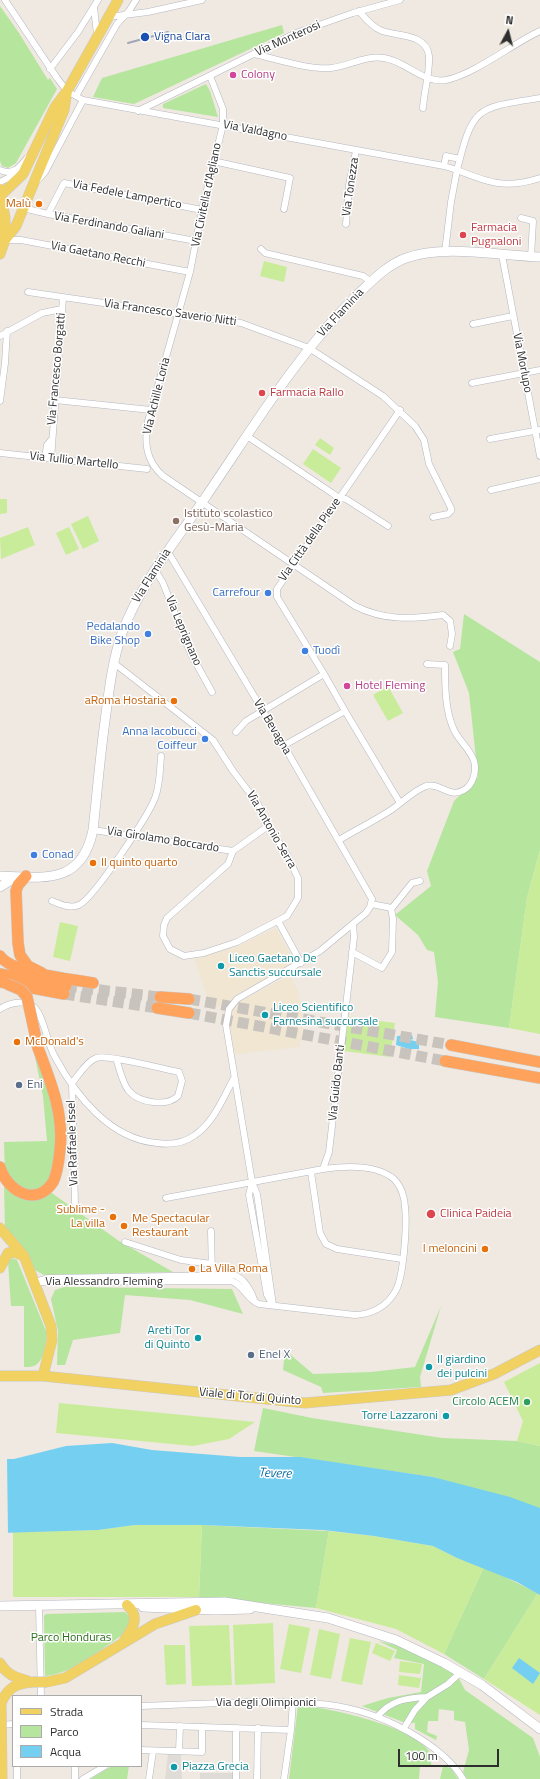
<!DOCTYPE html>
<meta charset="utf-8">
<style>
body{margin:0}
#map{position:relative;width:540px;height:1779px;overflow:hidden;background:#efe9e1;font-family:"Titillium Web",sans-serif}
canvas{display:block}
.legend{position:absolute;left:12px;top:1695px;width:130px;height:72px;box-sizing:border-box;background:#fff;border:1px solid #ababab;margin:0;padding:5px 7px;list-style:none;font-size:12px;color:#2e2e2e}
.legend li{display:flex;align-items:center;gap:8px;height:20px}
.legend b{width:20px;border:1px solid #ababab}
.north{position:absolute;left:488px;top:12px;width:40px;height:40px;-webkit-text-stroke:3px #fff;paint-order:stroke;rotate:7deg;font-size:11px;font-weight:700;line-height:16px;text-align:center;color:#2e2e2e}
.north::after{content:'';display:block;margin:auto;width:14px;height:18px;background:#2e2e2e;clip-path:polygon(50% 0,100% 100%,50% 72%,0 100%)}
.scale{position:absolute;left:398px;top:1749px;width:101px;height:18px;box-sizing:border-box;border:2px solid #2e2e2e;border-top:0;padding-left:5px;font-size:12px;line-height:14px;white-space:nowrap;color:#2e2e2e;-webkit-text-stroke:3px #fff;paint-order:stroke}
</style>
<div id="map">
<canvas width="540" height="1779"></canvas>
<ul class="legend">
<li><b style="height:5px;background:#f2d163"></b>Strada</li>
<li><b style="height:11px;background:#b6e59e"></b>Parco</li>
<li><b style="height:11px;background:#75cff0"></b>Acqua</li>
</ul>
<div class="north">N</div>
<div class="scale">100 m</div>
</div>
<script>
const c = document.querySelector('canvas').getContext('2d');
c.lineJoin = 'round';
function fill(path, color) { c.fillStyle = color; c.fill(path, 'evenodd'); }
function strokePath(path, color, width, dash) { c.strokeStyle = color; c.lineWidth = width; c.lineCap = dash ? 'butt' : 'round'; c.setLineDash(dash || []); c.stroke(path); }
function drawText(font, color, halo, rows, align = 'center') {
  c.font = font + ' "Titillium Web",sans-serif'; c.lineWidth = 3; c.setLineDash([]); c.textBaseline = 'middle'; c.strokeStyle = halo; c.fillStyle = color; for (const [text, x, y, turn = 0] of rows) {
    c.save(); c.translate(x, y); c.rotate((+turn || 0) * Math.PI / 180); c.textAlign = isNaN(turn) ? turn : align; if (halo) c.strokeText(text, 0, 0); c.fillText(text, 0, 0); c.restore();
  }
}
fill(new Path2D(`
 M276 928 295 964 212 1010 194 959 238 946Z
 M290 975 298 992 302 1012 303 1027 300 1047 235 1054 229 1024 230 1014 235 1004Z`), '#f0e6d1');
fill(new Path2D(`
 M0 6 19 33 48 80 50 78 57 89 16 163 8 168 2 166 0 161Z
 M282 25 284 33 134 104 93 97 102 78Z
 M206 84 210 91 218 117 163 108V104Z
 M464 614 540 662V850L527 898 509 1028 435 1017 438 982 434 952 427 950 418 935 395 915 431 886 427 871 454 801 478 777 469 693 453 652 460 649Z
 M35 1057C40 1065 46 1074 48 1084 54 1107 66 1181 37 1190 32 1192 24 1190 18 1189L5 1174 4 1142 47 1141 43 1096Z
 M4 1185 10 1191H49L119 1241 173 1272 44 1275 35 1270 5 1230Z
 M12 1258 17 1260 46 1331C47 1341 45 1361 34 1366 31 1367 27 1367 24 1367V1306H11L8 1262Z
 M64 1287 232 1289 243 1314 190 1300 125 1295 120 1333 73 1340 65 1365H57L58 1331 51 1299 55 1290Z
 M441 1306 420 1377 421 1387 323 1393 321 1387 283 1370 285 1350 313 1374 371 1372 415 1367Z
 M263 1408 312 1418 442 1438 517 1441 540 1446V1510L433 1477 254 1451Z
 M202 1525 329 1531 316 1608 199 1597Z
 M484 1567 538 1593 484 1679 444 1654Z
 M125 1612 131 1618 128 1631C104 1647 73 1674 45 1676L44 1616 46 1614Z
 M378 1641 401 1646 456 1673 465 1690 533 1738 540 1757V1779H467L463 1772 469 1750 465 1722 454 1720V1711L439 1709 438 1721H428L427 1732 437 1736 436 1740 415 1729V1723L403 1722 362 1706 388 1698 421 1692 424 1664 394 1658 397 1650Z
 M298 1705C325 1707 421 1727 431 1755 432 1758 431 1764 431 1767L420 1766 419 1779H289Z
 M112 1766H129L127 1779H90Z
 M443 1766 451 1768 458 1779H440Z`), '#b6e59e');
fill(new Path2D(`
 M264 261 287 267 284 282 260 276Z
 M320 438 334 448 330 455 315 445Z
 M313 449 341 468 331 483 303 464Z
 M0 499H7V513L0 514Z
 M88 516 99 541 83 549 71 524Z
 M28 527 35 545 1 559 0 538Z
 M69 527 79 549 66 555 56 533Z
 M388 686 403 713 388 721 373 695Z
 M540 850V1034L509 1028 527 898Z
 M60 922 78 926 70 961 53 957Z
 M348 1017 395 1023 390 1057 344 1051Z
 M540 1363V1446L517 1441 523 1421 504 1382Z
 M59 1403 255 1422 229 1439 193 1446 56 1433Z
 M135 1525H202L199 1597H13V1532L98 1530Z
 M329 1531 374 1536 433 1546 457 1558 484 1567 444 1654 396 1629 316 1608Z
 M538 1593 540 1595V1715L484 1679Z
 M273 1623 275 1683 235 1685 233 1625Z
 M289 1624 310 1628 301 1673 280 1669Z
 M229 1625 232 1685 192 1686 189 1626Z
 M319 1629 340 1634 331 1679 310 1675Z
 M350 1638 371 1642 362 1685 341 1681Z
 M376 1643 395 1651 390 1661 372 1653Z
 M164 1645H185L186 1684 166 1685Z
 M400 1661 422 1664 420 1674 399 1672Z
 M399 1675 421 1678 419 1688 398 1685Z`), '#c9ec9a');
fill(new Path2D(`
 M168 1754 181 1755 182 1779H165Z
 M200 1773H236V1779H200Z`), '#dfdcd8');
fill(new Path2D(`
 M412 1035 413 1039 410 1040 419 1042V1049H409L396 1045 397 1036Z
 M112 1443 152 1450 240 1457H300L433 1477 510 1497 540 1508V1595L517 1582 457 1558 433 1546 374 1536 323 1530 202 1525H135L98 1530 0 1533V1459H14L66 1446Z
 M519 1658 540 1673 533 1684 512 1668Z`), '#75cff0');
fill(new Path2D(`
 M0 1457H7L8 1534 0 1535Z`), '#efe9e1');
strokePath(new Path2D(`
 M66 986 160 997
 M64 994 157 1008
 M189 999 451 1045
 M189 1013 445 1061`), '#c8c4bd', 11, [11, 5.5]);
const street = new Path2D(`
 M5 0 57 78 67 91 83 100 444 166
 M94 7 97 35
 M359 11C365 18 371 26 380 30 395 37 426 32 429 56 430 73 424 91 423 108
 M108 17 148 12 202 0
 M254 54C277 59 308 70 331 68 350 66 365 55 384 58 406 61 423 84 446 80 475 74 512 44 540 31
 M50 69 78 32 98 0
 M210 76 223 109V125L202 210 190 272 148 421C144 443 146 461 163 476L355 606C385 621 411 619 443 615L450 621 452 634 450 646
 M76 96 117 24 129 11 136 0
 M138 111 296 33 353 13 400 0
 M460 159 446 156 444 166 457 170C473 106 476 108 540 98
 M213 161 290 178 284 209
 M0 170C13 176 20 167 27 158
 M38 180 45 172 83 100
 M0 182 8 178 15 171
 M23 208 48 214 196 241
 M48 214 64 183 202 210
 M521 218 533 221 531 257
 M346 224 349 185 356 151
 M5 240H21L190 272
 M261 249 265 253 363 276 371 282
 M445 252 451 202 457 170C490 183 505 189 540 178
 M502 255 540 456
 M28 292 241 323 309 348 383 396 415 426 424 440 429 464 451 508V511L448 514 433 517
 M473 324 513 316
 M0 336 42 313 62 309
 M472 383 540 370
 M55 400 151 410
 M0 401 5 363 7 331
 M247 436 332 493 339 498 346 499 388 526
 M490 439 540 430
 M0 453 147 469
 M45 458 47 445 51 440
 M51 459 63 298
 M491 490 540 479
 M168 552 287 751 372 899 370 907 366 913 320 951 237 999 229 1009 226 1025 252 1182 249 1195 267 1295 273 1305
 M155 570 163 583 191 654 212 692
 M114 663 213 740 233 771 258 804 268 826 286 853 298 878V898L287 916 237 942 204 953 184 956 170 949 163 936 164 925 167 918 228 864 233 851
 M324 674 277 597V589L400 410
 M345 711 400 803
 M236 732 246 721 324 674 345 711 283 746
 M93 830 233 851
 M339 840C356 830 374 821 391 810 403 802 413 791 426 786 440 782 449 799 464 790 473 785 477 771 474 761 470 749 459 741 454 730 445 711 445 685 445 665L427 664
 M233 851 268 826
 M52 901C60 904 70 909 79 905 94 898 148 816 155 798 160 785 160 769 161 756
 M371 904 392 908 412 883 420 881
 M278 921 301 963
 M352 952 382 968 392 952 393 919 391 908
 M0 1009C9 1003 25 999 34 1007 44 1016 47 1044 55 1057 76 1096 110 1139 157 1143 170 1145 184 1143 195 1135 214 1122 223 1098 234 1078
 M72 1083C78 1076 86 1062 96 1058 107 1054 163 1069 179 1072L182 1081 178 1096C167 1107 139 1103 129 1091 122 1083 120 1069 116 1059
 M72 1083 75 1203
 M323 1169 329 1152 354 937 353 925
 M311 1172 320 1233 326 1244 337 1249 402 1259
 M252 1182 257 1194 273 1305
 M211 1231 212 1275
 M125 1242 181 1260 212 1264
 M38 1281 49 1278 233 1275C244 1277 252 1292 255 1302
 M35 1282 231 1281C243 1284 246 1299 259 1304L355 1315C373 1314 386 1307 395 1292 404 1278 407 1224 405 1207 405 1198 401 1186 394 1179 376 1164 344 1166 323 1169L166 1198
 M39 1606 41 1696
 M141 1706C177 1705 214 1703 250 1702 315 1701 362 1702 419 1738 435 1748 453 1762 463 1779
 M377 1717C391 1700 406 1698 427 1697
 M0 1725 13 1724
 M141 1725 291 1730
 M404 1728 415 1710 427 1697 448 1684 461 1672
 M141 1750 202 1752V1727
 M179 1751 180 1726
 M17 1766V1779
 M75 1779V1766
 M83 1779 105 1766
 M149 1779 153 1751
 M236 1779V1728
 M257 1779 258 1728
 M284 1779 291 1730 293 1701`);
const secondary = new Path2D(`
 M0 876C46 878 82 884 93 830 97 794 100 757 105 721 109 691 112 662 122 633 141 582 177 540 207 495 254 426 298 353 358 294 373 280 387 265 406 258 445 244 499 256 540 257
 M0 887 16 877
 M0 1606 225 1602 328 1618 396 1640 444 1663 482 1685 540 1729
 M143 1607 216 1610 250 1609`);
const primary = new Path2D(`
 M0 189 5 218V240
 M0 196 23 174 55 107 67 91 118 0
 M0 254 5 240 16 226 64 110 67 91
 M0 1228 24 1256 51 1326 52 1340 43 1376
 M0 1268 8 1253 14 1252 24 1256
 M0 1376H43L305 1403 451 1390 494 1374 540 1350
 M124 1641C132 1629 141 1617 127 1605
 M0 1663C7 1675 15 1677 28 1681
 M47 1682 65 1678 155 1624 196 1610
 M1 1703C8 1687 17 1683 34 1682`);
const highway = new Path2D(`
 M26 876 18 885 16 891 18 943 20 955 28 966 42 973
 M0 956C11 973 72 979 93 983
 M0 974 66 986
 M0 982 64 994
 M160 997 189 999
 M157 1008 189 1013
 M451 1045 540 1062
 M445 1061 540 1078
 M0 1167C7 1191 36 1208 53 1182 58 1172 59 1159 60 1149 64 1113 50 1080 38 1048`);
strokePath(street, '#b4b7c1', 7);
strokePath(secondary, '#b4b7c1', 10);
strokePath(primary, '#c9c9c9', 11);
strokePath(highway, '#c9c9c9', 12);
strokePath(street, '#fff', 6);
strokePath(secondary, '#fff', 9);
strokePath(primary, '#f2d163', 10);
strokePath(highway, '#ffa35c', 11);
strokePath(new Path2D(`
 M128 43 168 32`), '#a3a6b8', 2);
const primaryBridge = new Path2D(`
 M34 1682H47
 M1 1703 2 1779`);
const highwayBridge = new Path2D(`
 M7 984 21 990 27 997 38 1048`);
strokePath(primaryBridge, '#c9c9c9', 11, []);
strokePath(highwayBridge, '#c9c9c9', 12, []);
strokePath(primaryBridge, '#f2d163', 10);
strokePath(highwayBridge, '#ffa35c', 11);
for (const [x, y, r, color] of [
 [145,37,5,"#1a4fb4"],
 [233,75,4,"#d1479c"],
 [39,204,4,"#e8710a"],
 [463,235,4,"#e0444e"],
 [262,393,4,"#e0444e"],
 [176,521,4,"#8d6e63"],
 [268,593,4,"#3f7fe0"],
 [148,634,4,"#3f7fe0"],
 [305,651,4,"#3f7fe0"],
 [347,686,4,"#d1479c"],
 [174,701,4,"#e8710a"],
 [205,739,4,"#3f7fe0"],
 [34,855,4,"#3f7fe0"],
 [93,863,4,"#e8710a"],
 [221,966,4,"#0f9aa8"],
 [265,1015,4,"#0f9aa8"],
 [17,1042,4,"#e8710a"],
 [19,1085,4,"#5c6f8a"],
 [431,1214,5,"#e0444e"],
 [113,1217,4,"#e8710a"],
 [124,1226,4,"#e8710a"],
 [485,1249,4,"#e8710a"],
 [192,1269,4,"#e8710a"],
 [198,1338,4,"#0f9aa8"],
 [251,1355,4,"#5c6f8a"],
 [429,1367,4,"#0f9aa8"],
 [527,1402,4,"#2e9e5b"],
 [446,1416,4,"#0f9aa8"],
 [174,1767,4,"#0f9aa8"]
]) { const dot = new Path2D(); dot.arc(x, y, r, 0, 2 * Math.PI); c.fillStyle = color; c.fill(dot); strokePath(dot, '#fff', 1.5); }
drawText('12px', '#164399', '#fff', [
 ["Vigna Clara",154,37]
], 'left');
drawText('12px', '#2e2e2e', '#fff', [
 ["Via Monterosi",288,39,-24],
 ["Via Valdagno",255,131,11],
 ["Via Tonezza",351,187,-82],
 ["Via Fedele Lampertico",127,195,11],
 ["Via Civitella d'Agliano",207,195,-78],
 ["Via Ferdinando Galiani",109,226,10],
 ["Via Gaetano Recchi",98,255,11],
 ["Via Francesco Saverio Nitti",170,313,8],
 ["Via Flaminia",341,313,-47],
 ["Via Morlupo",522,363,79],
 ["Via Francesco Borgatti",57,369,-85],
 ["Via Achille Loria",157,396,-76],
 ["Via Tullio Martello",74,461,6],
 ["Via Città della Pieve",310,540,-55],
 ["Via Flaminia",152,576,-58],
 ["Via Leprignano",183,631,67],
 ["Via Bevagna",272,727,59],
 ["Via Antonio Serra",271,830,60],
 ["Via Girolamo Boccardo",163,840,9],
 ["Via Guido Banti",337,1083,-84],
 ["Via Raffaele Issel",73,1143,-92],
 ["Via Alessandro Fleming",104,1282],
 ["Viale di Tor di Quinto",250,1397,5],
 ["Via degli Olimpionici",266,1703]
]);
drawText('12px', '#b23c85', '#fff', [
 ["Colony",241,75],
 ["Hotel Fleming",355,686]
], 'left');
drawText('12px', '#c56008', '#fff', [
 ["Malù",31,204],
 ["aRoma Hostaria",166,701],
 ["Il quinto quarto",101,863,"left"],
 ["McDonald's",25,1042,"left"],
 ["Sublime -",105,1210],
 ["La villa",105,1224],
 ["Me Spectacular",132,1219,"left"],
 ["Restaurant",132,1233,"left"],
 ["I meloncini",477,1249],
 ["La Villa Roma",200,1269,"left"]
], 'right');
drawText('12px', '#be3a42', '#fff', [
 ["Farmacia",471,228],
 ["Pugnaloni",471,242],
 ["Farmacia Rallo",270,393],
 ["Clinica Paideia",440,1214]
], 'left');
drawText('12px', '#785e54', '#fff', [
 ["Istituto scolastico",184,514],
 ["Gesù-Maria",184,528]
], 'left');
drawText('12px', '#366cbe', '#fff', [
 ["Carrefour",260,593],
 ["Pedalando",140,627],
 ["Bike Shop",140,641],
 ["Tuodì",313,651,"left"],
 ["Anna Iacobucci",197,732],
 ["Coiffeur",197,746],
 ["Conad",42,855,"left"]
], 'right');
drawText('12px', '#0d838f', '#fff', [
 ["Liceo Gaetano De",229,959],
 ["Sanctis succursale",229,973],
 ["Liceo Scientifico",273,1008],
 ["Farnesina succursale",273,1022],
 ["Areti Tor",190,1331,"right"],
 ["di Quinto",190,1345,"right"],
 ["Il giardino",437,1360],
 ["dei pulcini",437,1374],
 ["Torre Lazzaroni",438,1416,"right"],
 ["Piazza Grecia",182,1767]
], 'left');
drawText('12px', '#4e5e75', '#fff', [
 ["Eni",27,1085],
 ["Enel X",259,1355]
], 'left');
drawText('12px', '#27864d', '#fff', [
 ["Circolo ACEM",519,1402]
], 'right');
drawText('12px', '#2c6e1b', '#fff', [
 ["Parco Honduras",71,1638]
]);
drawText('italic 13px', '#0d6fa3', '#fff', [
 ["Tevere",275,1474,2]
]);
</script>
